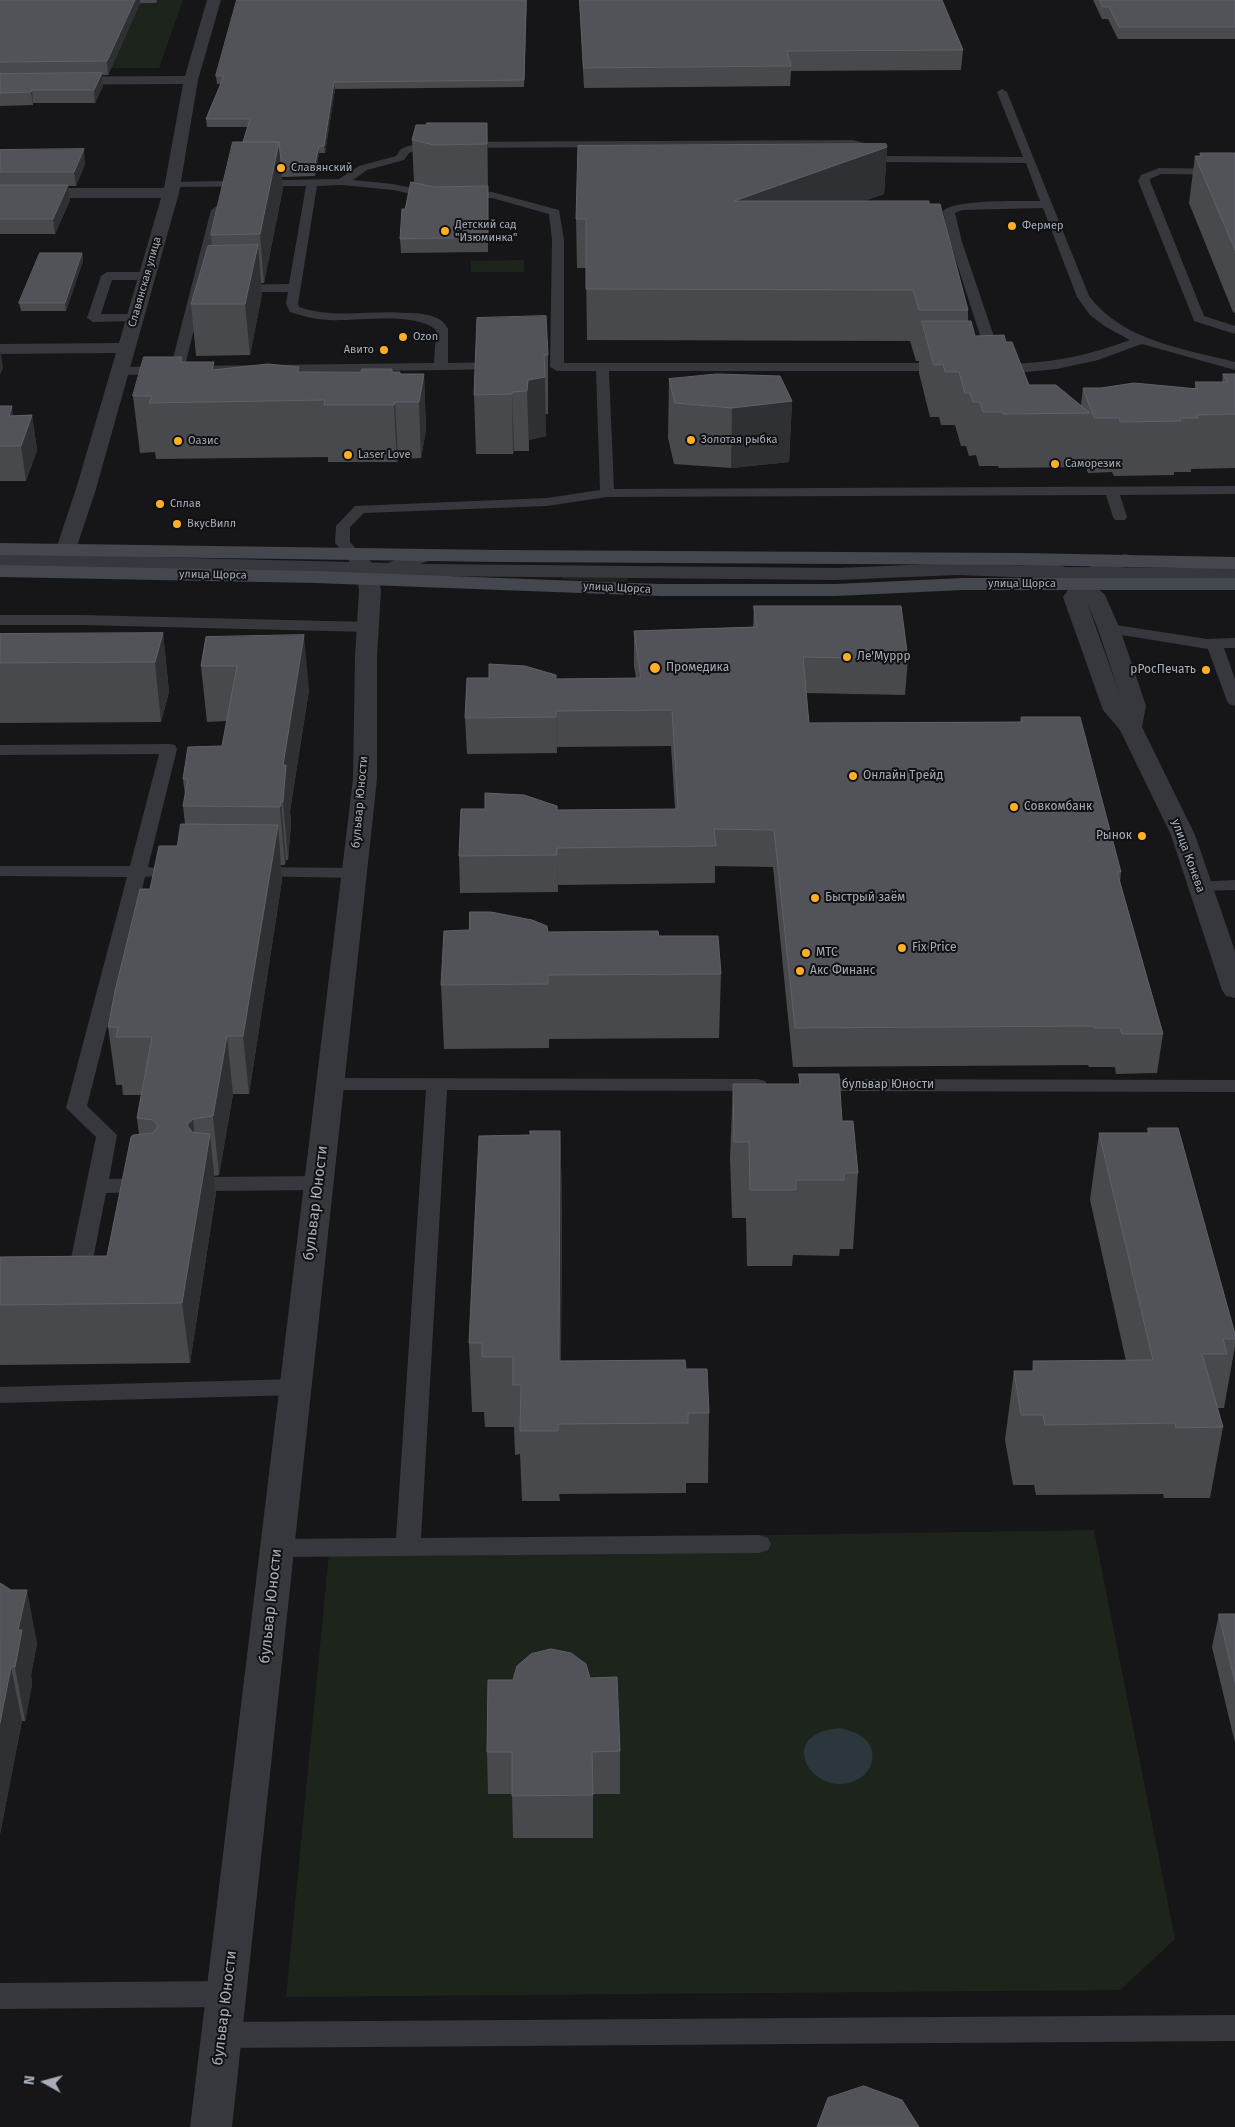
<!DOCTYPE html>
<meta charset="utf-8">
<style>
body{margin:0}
#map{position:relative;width:1235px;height:2127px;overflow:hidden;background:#161618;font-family:"Fira Sans",sans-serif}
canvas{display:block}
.north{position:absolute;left:20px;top:2057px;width:50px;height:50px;-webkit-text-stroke:4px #111113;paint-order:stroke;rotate:277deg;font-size:14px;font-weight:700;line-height:20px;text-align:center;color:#a7adb9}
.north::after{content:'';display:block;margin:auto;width:18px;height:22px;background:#a7adb9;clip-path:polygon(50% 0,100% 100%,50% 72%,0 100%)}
</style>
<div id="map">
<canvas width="1235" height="2127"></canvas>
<div class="north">N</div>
</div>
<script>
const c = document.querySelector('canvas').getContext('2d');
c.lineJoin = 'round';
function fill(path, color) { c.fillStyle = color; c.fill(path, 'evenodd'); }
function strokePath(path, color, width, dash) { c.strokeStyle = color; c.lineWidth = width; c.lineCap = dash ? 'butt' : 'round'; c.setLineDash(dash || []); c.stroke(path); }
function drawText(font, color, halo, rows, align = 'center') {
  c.font = font + ' "Fira Sans",sans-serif'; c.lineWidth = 4; c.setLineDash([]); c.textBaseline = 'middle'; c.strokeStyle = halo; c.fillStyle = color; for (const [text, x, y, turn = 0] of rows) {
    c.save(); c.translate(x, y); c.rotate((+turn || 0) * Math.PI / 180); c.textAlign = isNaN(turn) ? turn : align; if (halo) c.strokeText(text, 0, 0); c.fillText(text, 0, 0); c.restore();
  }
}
fill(new Path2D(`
 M0 0H183L159 68 0 69Z
 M524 260V272H471V261Z
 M561 576 628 577 627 583 562 579Z
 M1094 1530 1175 1939 1120 1990 286 1997 330 1542Z`), '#1c241c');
fill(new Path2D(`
 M840 1728C849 1731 858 1732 865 1739 877 1750 874 1770 860 1778 818 1805 769 1734 840 1728Z`), '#2b363d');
fill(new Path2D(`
 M1002 89 1007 92 1089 296C1123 341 1184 349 1235 362V370L1142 344 1098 360 1057 369 1026 372 989 371 987 368 989 365 994 364C1046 364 1081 358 1130 340L1106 327 1090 315 1077 297 1043 208 962 210 955 213 962 242 1002 360 995 364 988 360 950 242 943 211C954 199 1021 201 1040 201L1026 163 877 162 873 161 867 150 853 146 433 148 414 151 409 153 404 160 367 170 353 180 393 184 436 193 492 192 559 210 564 240V363H945L952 367 945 371H609L614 489 1235 486V494L1120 495 1127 517 1125 520H1115L1113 517 1106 495 607 497 547 506 364 513 350 527V542L361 554 358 557H348L335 543 336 526 355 506 547 498 600 490 596 371H557L550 367 552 240 549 214 492 198 436 199 393 190 342 185 317 186 298 304 299 307C333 319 372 310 407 313 417 313 429 314 437 318 442 320 446 325 448 329V363L502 362 507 363 509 366 507 369 119 375 112 371 119 367 171 366 211 210 217 206 223 210 185 366 434 363 436 330C414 311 356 322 328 320 314 319 302 316 290 312L286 304 288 292H230L228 289 230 286 234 285 289 284 306 186 173 187 169 186 167 184 169 182 339 179 359 166 396 156 401 149 408 146 433 142 853 140 875 146 881 156 1023 157 997 92Z
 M1159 168 1235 169V175L1161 174 1150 179V181L1204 316 1235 326V334L1194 321 1193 318 1138 181 1141 175Z
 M107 272H147L153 276 147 280H112L101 314H134L140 318 139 321 93 322 87 318 101 276Z
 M0 615H81L369 622 375 624 377 627 375 630 369 632 81 625H0Z
 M1109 624 1207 639 1235 638V648H1224L1235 679V706L1229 704 1227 701 1208 649 1103 632 1101 629 1103 626Z
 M169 744 175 745 177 749 148 867 156 868 159 872 156 876 145 877 87 1106 117 1135 109 1179 149 1178 156 1180 160 1185 156 1190 149 1192 106 1193 90 1275 87 1280 79 1282 63 1280 60 1275 63 1270 69 1268 96 1137 66 1108 127 877 0 876V866H130L159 754 0 755V745Z
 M254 867 354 868 360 869 363 873 360 877 354 878 248 876 245 872 248 868Z
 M1235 880V890L1200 891 1194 890 1191 886 1194 882Z
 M330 1078 758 1079 765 1081 768 1085 765 1089 758 1091 447 1090 421 1538 759 1535 768 1538 771 1544 768 1550 759 1553 277 1557 268 1554 265 1548 268 1542 277 1539 396 1538 426 1090H330L323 1088 320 1084 323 1080Z
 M812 1079 1235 1080V1092L812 1091 805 1089 802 1085 805 1081Z
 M319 1176 326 1178 330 1183 326 1188 319 1190 207 1191 200 1189 196 1184 200 1179 207 1177Z
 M296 1379 304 1381 308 1387 304 1393 296 1395 0 1403V1387Z
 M227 1981 237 1985 242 1994 237 2003 227 2007 0 2009V1983Z
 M1235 2015V2041L221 2048 211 2044 206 2035 211 2026 221 2022Z`), '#37383e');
fill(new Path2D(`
 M207 0H221L198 80 179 193 96 489 74 555 429 564 837 568 957 563 1065 567 1235 568V580L1065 579 957 575 837 580 429 576 0 566V554L54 555 76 489 116 353 0 354V344L119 343 161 198H0V188H164L183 84 0 85V77L185 76Z`), '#37383e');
fill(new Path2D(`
 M353 548 360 550 376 567 427 549 434 551 437 555 434 559 394 573 379 582 381 590 377 657V779L232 2127H190L353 779 355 657 359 590 356 569 343 554 346 550Z
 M1021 553 1072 569 1079 574 1083 569 1118 556 1125 554 1132 556 1135 560 1132 564 1098 577 1093 584 1105 595 1120 629 1146 706 1142 727 1195 835 1235 951V998L1226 996 1222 990 1171 835 1120 730 1103 710 1063 597 1070 587 1058 577 1014 563 1011 559 1014 555ZM1087 602 1098 629 1120 695Z`), '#37383e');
fill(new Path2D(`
 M0 543 499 550 1021 553 1235 557V569L1021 565 499 562 0 555Z
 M0 565 315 571 660 584H836L963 578H1235V590H963L836 596H660L315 583 0 577Z`), '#44474e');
fill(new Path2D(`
 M0 0H157L156 3H140L108 75H102L103 86 95 103H33V105L0 106Z
 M527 0 524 87 335 89 325 153H319L315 176 282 177 283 188 264 283H261L262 294 250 355 196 356 191 304 212 246 211 235 243 142 248 127H207L206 119 221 84H217L216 76Z
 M579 0H942L963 50 961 70 791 71 790 86 584 88Z
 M1093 0H1235V39H1118L1108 19H1102Z
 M487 123 488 169V252L401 253 400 239 405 209 414 183 412 140Z
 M887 147 884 194 864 201 929 204 968 310V321L975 336 1006 342 1029 385 1081 405 1083 388H1195V382H1222L1223 374H1235V468L1191 469V472H1174V475L1114 476 1112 472 1088 473 1085 464 1084 467 999 468 998 466H979L976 455 969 456 966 446H961L955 425H941L939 417H930L919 373V361H916L910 341 587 340 586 268H577L576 219Z
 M0 150 85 164 76 186H68L70 200 55 234H0Z
 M1200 153H1235V313L1233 312 1189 203 1195 156H1200Z
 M82 253 83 261 66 311H21L19 303Z
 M477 318 548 355V414H545L546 436 529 440V451H514L513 454H476L474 395Z
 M182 357V362L215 370 299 372H400V374H424L426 430 421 458 398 459 397 462H328V457L156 459 155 452 140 453 133 396Z
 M669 379 792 401 789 462 731 468 674 464 668 438Z
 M0 406 14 416 32 415 37 450 26 481H0Z
 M754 606 908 659 905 695 806 693 809 723 1020 722 1021 717 1121 872 1120 882 1163 1034 1157 1073 1116 1074 1115 1067H1089L1088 1065 793 1067 773 867 715 866V883L558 885V892L460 893 459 856 557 810 675 809 671 746 557 747V753L467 754 465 718 489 678 556 679 636 678 634 666V631L753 627Z
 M163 633 169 692 161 722 0 723V634Z
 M206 637 309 690 290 811 291 823 288 860H286L285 865H281L282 880 249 1094H233L219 1175 214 1176 216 1193 190 1363 0 1365V1257L107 1256 139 1135 137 1118 141 1095H123L122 1085H116L108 1027 150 889 177 846 185 824 183 806 185 795 183 779 222 746 227 721 207 722 201 666Z
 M548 932 659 936 721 974 719 1038 549 1039V1048L444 1049 441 985Z
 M799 1074 842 1121 858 1173 853 1249H840L839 1256 793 1255 792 1266H747L746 1218H732L730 1158 733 1084H799Z
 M1148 1128 1235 1334V1346L1224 1408H1217L1223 1427 1210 1498H1164L1163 1494 1036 1495 1034 1485H1013L1005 1440 1014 1371H1032L1033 1361H1126L1090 1200 1099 1133H1147Z
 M560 1131 562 1198 561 1361 686 1369 709 1413 708 1483H686V1493L559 1494 560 1501H522L520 1454 515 1455 514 1427H485L484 1412H472L469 1343 530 1135Z
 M0 1583 37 1643 31 1675 32 1684 25 1721H22L0 1834Z
 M1219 1614H1235V1743L1212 1647Z
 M590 1678 620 1751V1794H593V1838H513L512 1794H488L487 1752Z`), '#47494d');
fill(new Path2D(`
 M135 0H140V3L108 75 107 61Z
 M102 73 103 86 95 103 94 90Z
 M334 82 335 89 325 153 324 146Z
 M32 90 33 103V105L31 92Z
 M487 123 488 169V190L487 144Z
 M279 142 283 188 264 283 260 234Z
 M319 146V153L315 176 314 168Z
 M887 147 884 194 733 249 734 201Z
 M84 149 85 164 76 186 74 172Z
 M68 185 70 200 55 234 53 219Z
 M258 245 262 294 250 355 245 304Z
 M82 253 83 261 66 311 65 303Z
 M0 348 3 368 0 375Z
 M424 374 426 430 421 458 419 402Z
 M545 377 546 436 529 440V451L527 391 528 380Z
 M512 392 514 451 513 454 512 394Z
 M792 401 789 462 731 468 732 408Z
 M395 402 398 459 397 462 394 405Z
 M12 406 17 441 9 416Z
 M32 415 37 450 26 481 21 446Z
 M163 633 169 692 161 722 155 662Z
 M304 635 309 690 290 811 291 823 288 860 283 802V765Z
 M556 711 557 747V753L556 717Z
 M281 802 286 860 285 865 280 807Z
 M278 825 282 880 249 1094 243 1036Z
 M557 848 558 885V892Z
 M227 1036 233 1094 219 1175 213 1116Z
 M193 1119 199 1177 187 1125Z
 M560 1131 562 1198 560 1424 559 1361Z
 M210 1134 216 1193 190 1363 182 1303Z
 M27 1590 37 1643 31 1675 32 1684 25 1721 15 1667 18 1630Z
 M11 1667 22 1721 0 1834V1723Z`), '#2f3033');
const building = new Path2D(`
 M0 0H135L107 61 0 62Z
 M237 0H526L524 80 334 82 324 146H319L314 168 282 169 279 142H243L250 119H206L224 76H216Z
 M580 0H942L963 50 787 51 791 66 584 68Z
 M1100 0H1235V27H1119L1109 7H1103Z
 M102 73 94 90H32L31 92 0 93V74Z
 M427 123H487V144L434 145 412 140 416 125H426Z
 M233 142H279L260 234 211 235Z
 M886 144 887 147 734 201H929V204H940L968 310H919L913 290 586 289V219H576L578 146Z
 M84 149 74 172H0V150Z
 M1200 153H1235V250L1195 156H1202Z
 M411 182 435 187 488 186V237L400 239 402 209H405Z
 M0 185H68L53 219H0Z
 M258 245 245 304H191L208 246Z
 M40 253H82L65 303H19Z
 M546 316 548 355H544L545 377 528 380 527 391 512 392V394L474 395 477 318Z
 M922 321H971L975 336 1004 335 1006 342H1012L1029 385H1056L1090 413 1003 414V412H983L980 402H973L970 393H965L959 372H945L943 364 934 365Z
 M144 357H182L180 362H214L212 370 268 364 299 367 298 372H361L362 369H392V372H400V374H424L419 402H395L394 405H324L325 400 149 403 152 396H133Z
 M717 374 780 376 792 401 732 408 675 403 669 379Z
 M1223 374H1235V414L1197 415 1198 418H1180L1181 421 1120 422 1119 418H1094L1083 388H1101L1134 383 1198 389 1195 382H1227Z
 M0 406H12L9 416 32 415 21 446H0Z
 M754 606H901L908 659 803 657 809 723 1022 722 1021 717H1080L1121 872H1117L1163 1034H1122L1120 1028H1094L1093 1026 795 1028 774 830 714 829 716 846 557 848V855L459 856 461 809H485V793L524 795 557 806V810L678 809 672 710 556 711V717L465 718 467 678H489V664L525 666 556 675V679L641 678 634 631 756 627Z
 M163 633 155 662 0 663V634Z
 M304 635 283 765H286L283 802H281L280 807 183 806 188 779H183L188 747 222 746 237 666H201L206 637Z
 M181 824 278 825 243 1036H227L213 1116 193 1119 187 1125 192 1132 210 1134 182 1303 0 1305V1257L107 1256 131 1137 133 1135 153 1133 158 1126 153 1120 137 1118 152 1037H116L118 1027H108L115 991 140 889H150L159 846H177Z
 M470 912H491L532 920 547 926 548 932 658 931 659 936H718L721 974 548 975V984L441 985 444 931 469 930Z
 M799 1074H839L842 1121H853L858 1173H844V1180H796V1190H750L749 1142H734L733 1084H800Z
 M1148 1128H1178L1235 1334V1339H1223L1227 1354H1202L1223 1427 1176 1428 1175 1423 1045 1425 1043 1415H1021L1014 1371H1035L1033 1361 1153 1360 1099 1133H1149Z
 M530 1131H560L559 1361 685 1360 686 1369H707L709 1413H688V1423L558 1424V1431H520L521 1385H513V1357H482V1343H469L479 1136 530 1135Z
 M0 1583 11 1590H27L18 1630H22L15 1667H11L0 1723Z
 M1219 1614H1235V1682Z
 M551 1649 571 1653 586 1664 590 1678 617 1677 620 1751 592 1752 593 1795 512 1796V1752H487L488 1680H513L517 1666 531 1654Z
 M864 2086 902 2100 919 2127H817L828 2098Z`);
fill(building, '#525359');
strokePath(building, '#5f6168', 1);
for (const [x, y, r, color] of [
 [281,168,5,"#ffae27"],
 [1012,226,5,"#ffae27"],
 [445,231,5,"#ffae27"],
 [403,337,5,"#ffae27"],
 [384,350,5,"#ffae27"],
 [691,440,5,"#ffae27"],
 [178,441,5,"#ffae27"],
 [348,455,5,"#ffae27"],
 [1055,464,5,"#ffae27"],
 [160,504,5,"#ffae27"],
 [177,524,5,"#ffae27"],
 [847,657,5,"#ffae27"],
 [655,668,6,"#ffae27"],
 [1206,670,5,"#ffae27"],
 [853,776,5,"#ffae27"],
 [1014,807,5,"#ffae27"],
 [1142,836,5,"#ffae27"],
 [815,898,5,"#ffae27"],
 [902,948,5,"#ffae27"],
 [806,953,5,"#ffae27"],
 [800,971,5,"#ffae27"]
]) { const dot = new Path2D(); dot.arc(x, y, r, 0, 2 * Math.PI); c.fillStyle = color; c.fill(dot); strokePath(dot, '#111113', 2); }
drawText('11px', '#a7adb9', '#111113', [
 ["Славянский",291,168],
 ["Детский сад",455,225],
 ["\"Изюминка\"",455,238],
 ["Фермер",1022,226],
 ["Ozon",413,337],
 ["Авито",374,350,"right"],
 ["Золотая рыбка",701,440],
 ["Оазис",188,441],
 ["Laser Love",358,455],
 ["Саморезик",1065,464],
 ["Сплав",170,504],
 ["ВкусВилл",187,524]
], 'left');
drawText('11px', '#a7adb9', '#111113', [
 ["Славянская улица",145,282,-74],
 ["улица Щорса",213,575,1],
 ["улица Щорса",1022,584],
 ["улица Щорса",617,588,3]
]);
drawText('12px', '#a7adb9', '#111113', [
 ["Ле'Муррр",857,657],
 ["Промедика",666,668],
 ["рРосПечать",1196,670,"right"],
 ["Онлайн Трейд",863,776],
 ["Совкомбанк",1024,807],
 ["Рынок",1132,836,"right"],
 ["Быстрый заём",825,898],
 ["Fix Price",912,948],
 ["МТС",816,953],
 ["Акс Финанс",810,971]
], 'left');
drawText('12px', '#a7adb9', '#111113', [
 ["бульвар Юности",360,802,-85],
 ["улица Конева",1188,856,70],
 ["бульвар Юности",888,1085]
]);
drawText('15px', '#a7adb9', '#111113', [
 ["бульвар Юности",316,1203,-83],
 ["бульвар Юности",271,1606,-84],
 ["бульвар Юности",225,2008,-83]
]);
</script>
